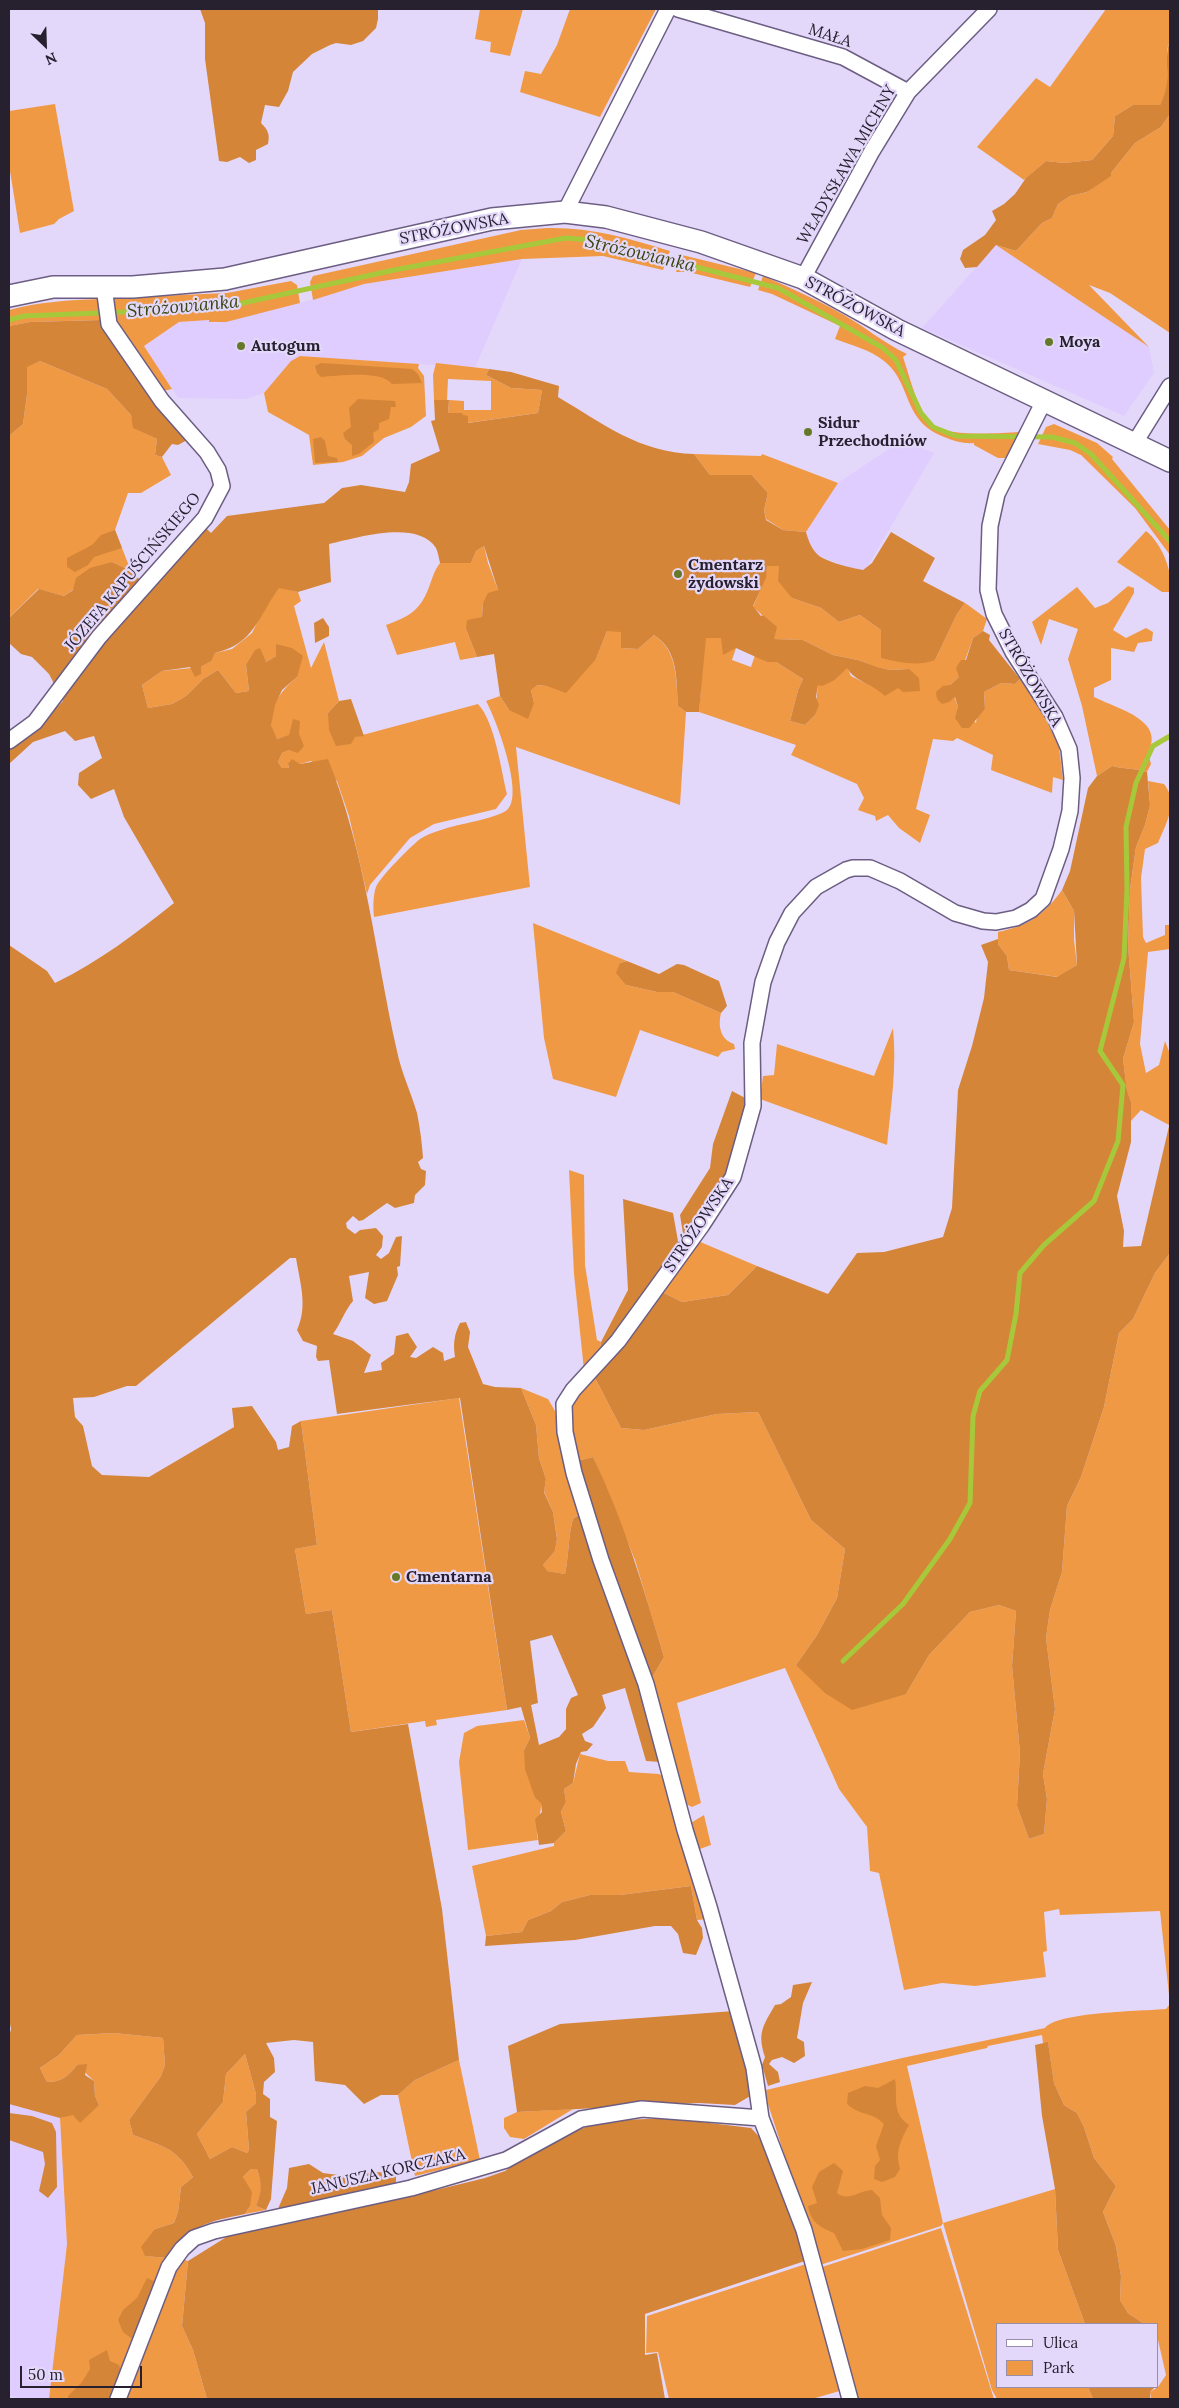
<!DOCTYPE html>
<meta charset="utf-8">
<style>
body{margin:0}
#map{position:relative;width:1179px;height:2408px;overflow:hidden;background:#e4d8fa;font-family:Lora,serif}
canvas{display:block}
.frame{position:absolute;inset:0;border:10px solid #26202f;pointer-events:none}
.legend{position:absolute;left:996px;top:2323px;width:162px;height:65px;box-sizing:border-box;background:#e4d8fa;border:1px solid #988ea9;margin:0;padding:6px 9px;list-style:none;font-size:15px;color:#26202f}
.legend li{display:flex;align-items:center;gap:10px;height:25px}
.legend b{width:25px;border:1px solid #988ea9}
.north{position:absolute;left:20px;top:20px;width:50px;height:50px;-webkit-text-stroke:4px #e4d8fa;paint-order:stroke;rotate:156deg;font-size:14px;font-weight:700;line-height:20px;text-align:center;color:#26202f}
.north::after{content:'';display:block;margin:auto;width:18px;height:22px;background:#26202f;clip-path:polygon(50% 0,100% 100%,50% 72%,0 100%)}
.scale{position:absolute;left:20px;top:2366px;width:122px;height:22px;box-sizing:border-box;border:2px solid #26202f;border-top:0;padding-left:6px;font-size:15px;line-height:18px;white-space:nowrap;color:#26202f;-webkit-text-stroke:4px #e4d8fa;paint-order:stroke}
</style>
<div id="map">
<canvas width="1179" height="2408"></canvas>
<div class="frame"></div>
<ul class="legend">
<li><b style="height:6px;background:#fff"></b>Ulica</li>
<li><b style="height:14px;background:#f09944"></b>Park</li>
</ul>
<div class="north">N</div>
<div class="scale">50 m</div>
</div>
<script>
const c = document.querySelector('canvas').getContext('2d');
c.lineJoin = 'round';
function fill(path, color) { c.fillStyle = color; c.fill(path, 'evenodd'); }
function strokePath(path, color, width, dash) { c.strokeStyle = color; c.lineWidth = width; c.lineCap = dash ? 'butt' : 'round'; c.setLineDash(dash || []); c.stroke(path); }
function drawText(font, color, halo, rows, align = 'center') {
  c.font = font + ' Lora,serif'; c.lineWidth = 4.5; c.setLineDash([]); c.textBaseline = 'middle'; c.strokeStyle = halo; c.fillStyle = color; for (const [text, x, y, turn = 0] of rows) {
    c.save(); c.translate(x, y); c.rotate((+turn || 0) * Math.PI / 180); c.textAlign = isNaN(turn) ? turn : align; if (halo) c.strokeText(text, 0, 0); c.fillText(text, 0, 0); c.restore();
  }
}
fill(new Path2D(`
 M996 245 1149 347 1154 373 1124 416 922 328Z
 M522 259 475 368 300 356 264 393 246 399 178 398 144 346 179 322 209 320 210 322 216 323 300 303 364 284Z
 M902 440 934 453 868 566 863 570 849 568 817 555 809 543 806 532 838 483Z
 M9 2104 60 2118 67 2244 49 2399H19L9 2395Z`), '#dfcdff');
fill(new Path2D(`
 M480 9H523L510 56 490 52 491 42 475 39Z
 M570 9H656L600 117 520 92 525 71 541 74 557 45Z
 M1106 9H1170V40L1167 50V92L1160 105H1133L1115 116 1113 136 1092 160 1064 163 1046 161 1024 180 977 147 1036 78 1050 87Z
 M55 104 74 211 59 219 54 224 20 233 9 165V111Z
 M1170 114V333L1110 293 1089 285 1149 347 996 245 1016 251 1042 223 1052 218 1058 204 1070 196 1087 192 1111 173 1135 143 1161 127Z
 M547 228C590 227 628 238 670 251L663 270 603 256 522 259 364 284 313 300 310 282 313 276 521 230Z
 M682 255 756 273 750 287 688 272H676Z
 M763 276C791 288 818 300 844 315 865 327 884 343 907 354L903 357C910 377 917 412 935 426 951 437 999 433 1019 432L1007 458H998L974 445V443C964 444 954 441 944 437 901 420 913 384 884 361 871 350 851 345 835 339L840 326 772 294 758 290Z
 M291 281 297 285 300 303 226 322H209V320L179 322 144 346 172 389 163 391 118 330 113 298 227 293Z
 M99 299 101 320 30 322 9 326V310C39 302 68 300 99 299Z
 M300 356 419 364 418 368 424 376 426 416 411 427 384 438 362 456 343 462 313 465 309 435 268 412 264 393 291 361Z
 M40 361 107 389 131 415 134 428 157 439 155 455 162 457 171 475 141 493H128L115 530 129 566 125 568 112 562 64 596 38 589 9 618V436L23 424 27 395V366Z
 M436 363 489 369 486 375 511 388 542 390 538 413 467 423 448 413 449 400 464 401V410H491V381L448 379 447 400H434L433 375Z
 M1054 424 1097 443 1113 457 1112 459 1170 530V555L1135 508 1081 455 1070 450 1038 444 1046 427Z
 M694 454 761 456 762 454 838 483 806 532 783 530 766 519 764 510 768 493 752 475H710Z
 M1146 531C1161 542 1175 574 1169 592H1162L1117 562Z
 M484 546 488 563 498 590 483 603 482 617 466 629 477 657 460 660 455 642 397 655 386 625C405 618 419 612 427 592 432 581 433 572 440 563H471L476 551Z
 M767 566H779L792 598 821 608 839 622 860 615 881 630V658L935 660 957 614 965 603 968 605 987 619 983 631 973 638 959 677 950 685 958 707 976 723 977 716 985 709 984 692 1001 683 1015 684 1020 679 1045 717 1059 747 1063 780 1053 777 1052 793 991 770 993 755 957 738 953 741 933 739 916 809 930 815 920 843 899 828 888 815 876 821 875 816 858 810 864 798 857 784 791 755 796 745 699 712 705 638H721L736 648 732 660 751 667 755 655 767 662H776L803 679 798 690 790 721 805 725 815 715 818 684 835 680 847 667 851 676 879 690 909 669 890 670 876 667 858 660 833 655 803 640 773 639 761 614 753 607 765 579Z
 M1128 586 1134 588V593L1113 630 1126 638 1146 628 1153 632 1152 641 1138 643 1134 652 1111 648V680L1094 688V697C1118 709 1166 720 1148 753L1151 764 1147 772C1135 768 1124 769 1112 766L1097 776 1082 706 1068 659 1078 629 1049 619 1041 645 1032 622 1077 587 1095 608 1108 603Z
 M279 587 298 592 301 601 294 606 311 668 324 642 339 701 328 713 355 737 478 704C495 722 501 770 507 794L496 809 434 824 410 838 370 885 367 894 349 816 337 781 311 761 300 764H288L289 768H282L278 762 282 753 289 750V736L277 739C275 735 271 729 271 724 269 705 284 688 297 677L277 644 276 656 266 662 246 665 249 691 236 693 218 670 203 679 186 696 172 704 148 708 142 685 162 671 201 667 209 662 215 653 232 649 252 633 264 609Z
 M607 631H621V648L638 649 654 635C678 651 676 679 678 706L686 712 680 805 516 747 530 887 374 917C373 909 373 895 376 887 380 877 411 846 420 839 426 835 434 832 441 830 457 824 495 819 507 810 525 795 496 719 486 701L500 696 509 710 534 703 531 690 536 685 547 686 596 659Z
 M1148 781 1164 784C1179 802 1166 824 1158 843L1145 849 1141 878 1143 937 1146 943 1165 935V925H1170V949L1148 952 1140 1044 1146 1073 1159 1065 1165 1041 1170 1054 1169 1125 1141 1110 1130 1122 1131 1102 1127 1092 1123 1059 1134 1022 1128 945 1130 889 1136 847 1145 825 1150 805Z
 M1062 890 1074 911V940L1077 965 1058 977 1009 970 1007 956 998 944V932C1029 925 1043 916 1062 890Z
 M533 923 627 961 620 963 626 985 657 992H673L721 1013C718 1026 720 1039 734 1044L735 1049 722 1052 718 1057 640 1030 616 1097 553 1079 544 1038Z
 M893 1028C897 1067 891 1106 887 1145L760 1099 763 1076 774 1075 777 1044 874 1076Z
 M569 1170 584 1175 585 1265 597 1340 601 1342 599 1354 584 1370 574 1274Z
 M698 1241 757 1266 728 1295 682 1302 660 1291Z
 M1170 1253V2399H1151L1150 2392 1158 2387 1166 2375 1158 2340V2324H1144L1128 2313 1120 2300 1121 2276 1116 2246 1103 2212 1116 2186 1094 2158 1084 2127 1077 2113 1064 2105 1054 2083 1048 2043H1043L1042 2035 988 2046 987 2048 907 2066 943 2223 1055 2189 1058 2250 1085 2324H998V2387H1088L1093 2399H997L992 2390 943 2223 941 2226 820 2265 768 2104 766 2090 902 2058 1045 2028C1056 2012 1143 2011 1166 2009L1170 2004 1160 1911 1060 1915 1059 1909 1044 1912 1047 1951 1043 1952 1046 1977 975 1986 942 1983 904 1990 879 1873 870 1871 867 1827 839 1789 785 1668 677 1703 701 1803 692 1807 684 1803 658 1704 653 1676 664 1657 635 1560 593 1457 577 1461 567 1402 593 1374 621 1428 644 1430 717 1414 758 1412 811 1520 845 1549 837 1598 817 1635 796 1665 906 1694 929 1655 970 1612 999 1605 1016 1611 1012 1666 1020 1753 1017 1806 1029 1839 1044 1834 1047 1799 1043 1774 1055 1709 1046 1638 1050 1610 1062 1572 1067 1506 1081 1477 1104 1407 1119 1333 1133 1319 1155 1273Z
 M521 1388 548 1399 555 1411 583 1511 573 1519C568 1537 569 1555 565 1574L546 1571 543 1565 555 1551 557 1538 553 1512 544 1491 546 1479 539 1458 536 1425Z
 M459 1398 507 1710 436 1720 437 1725 426 1727 425 1721 351 1732 332 1610 306 1614 295 1549 317 1545 301 1421Z
 M524 1720 530 1738 524 1750 535 1798 541 1802C542 1815 534 1828 538 1840L468 1850 459 1762 464 1733 477 1726Z
 M580 1754 608 1761H625L629 1772 659 1774 664 1777 708 1919 697 1920 691 1886 620 1895H590L562 1902 551 1911 528 1920 522 1932 486 1936 472 1866 554 1846V1843L566 1831 561 1812 566 1802 564 1789 573 1783Z
 M704 1815 711 1845 697 1850 689 1824Z
 M114 2033 163 2038 165 2065 161 2076 129 2120 133 2135C164 2147 176 2147 193 2177L181 2187 178 2212 174 2223 155 2229 146 2256 167 2258C146 2304 130 2352 111 2399H49L67 2244 60 2118 99 2105 95 2096 94 2081 77 2065C68 2076 62 2082 47 2082L40 2068 59 2055 77 2035Z
 M245 2054 256 2094V2103L246 2112 249 2150 247 2153 232 2147 210 2159 197 2134 223 2102 226 2074Z
 M459 2060 480 2160 415 2176 398 2095 415 2080Z
 M573 2109 524 2139 510 2137 504 2128V2118L517 2112Z
 M251 2169H257C262 2184 263 2192 256 2206L266 2210 245 2214 250 2206 243 2177Z
 M941 2228 994 2399H858L822 2267Z
 M182 2259 188 2261 182 2326 193 2350 207 2399H124L170 2279Z
 M809 2263 843 2390 812 2399H669L658 2352 646 2353 647 2316Z`), '#f09944');
fill(new Path2D(`
 M200 9H378V19L376 28 363 41 351 45 336 43 330 45 312 54 293 72 288 91 279 107 265 105 261 123C268 130 270 134 268 144L256 150V160L249 163 240 157 227 162 219 161 205 59V23Z
 M1170 40V114L1161 127 1135 143 1111 173V176L1087 192 1070 196 1058 204 1052 218 1042 223 1016 251 996 245 977 267 965 268 960 259 963 250 985 235 996 220 992 211 1004 204 1015 194 1026 178 1046 161 1064 163 1092 160 1113 136 1115 116 1133 105H1160C1174 79 1162 64 1170 40Z
 M101 320 106 330 189 439 178 445 172 444 162 457 155 455 157 439 133 428 131 415 107 389 40 361 27 367V395L23 424 9 436V326L30 322Z
 M321 363 412 369 418 374 422 383 392 384C381 370 338 376 321 377L317 373 315 366Z
 M489 369 511 372 559 386 558 397C602 423 640 453 694 454L710 475H752L768 493 764 510 766 520 783 530 806 532C808 539 811 548 817 554 825 562 852 568 863 570L872 563 891 532 935 558 923 581 965 603 957 614 935 660C917 667 899 662 881 658V630L860 615 839 622 821 608 792 598 778 581 779 566H767L766 578 753 606 761 616H764L777 627 774 639 803 640 833 655 858 660 877 667 890 670 909 669 919 678 920 691 903 692 898 688 885 696C873 684 855 682 847 668L835 680 822 686 818 685 816 697 819 705 815 715 805 725 790 721 798 690 803 679 776 662H767L736 648 723 655 721 638H706L699 712H686L678 706C676 679 679 651 654 635L638 649 621 648V632L607 631 596 659 566 693 547 686 537 685 531 690 534 703 528 719 509 710 500 696 494 654 477 657 466 629 467 620 482 617 483 603 488 593 498 590 484 546 476 551 471 563H440C439 559 438 552 436 548 417 519 357 538 329 544L331 582 298 592 279 588C258 617 254 644 215 653L211 661 201 667V674L195 677 190 667 162 671 142 685 148 708 172 704 186 696 203 679 218 670 236 693 249 691 246 665 255 650 260 648 266 662 276 656V644L292 648 303 656 297 677 282 690 275 705 271 725 277 739 289 735 293 719 300 721 299 734 304 746 298 753 289 750 282 753 278 762 282 768H289L288 764 292 759 300 764 328 759C366 853 375 954 397 1051 401 1072 411 1092 417 1113 420 1128 422 1143 423 1158L418 1162 421 1169 426 1171 425 1185 415 1195 414 1203 395 1208 387 1203 363 1220 359 1221 353 1216 346 1223 347 1228 355 1234 360 1230 376 1228 383 1236 382 1247 376 1255 381 1259 389 1253 396 1237 402 1236 400 1266 397 1267 398 1275 387 1301 374 1304 365 1298 369 1272 349 1276 353 1301C345 1310 341 1323 333 1334L353 1341 371 1355 364 1373 382 1370 381 1363 394 1354 396 1336 408 1333 417 1347 410 1357 416 1358 433 1347 443 1353 444 1361 455 1357C453 1344 454 1335 460 1323L466 1322 470 1332 468 1347 483 1384 495 1387 521 1388 536 1425 539 1458 546 1479 544 1492 553 1512 557 1539 555 1551 543 1565 547 1571 565 1574C569 1555 568 1537 573 1519L589 1507 577 1461 593 1457C624 1521 644 1589 664 1657L653 1676 668 1744 660 1762 646 1761 625 1688 602 1695 606 1708 593 1727 582 1734 585 1741 593 1744 587 1751 581 1752 576 1764 573 1783 564 1789 566 1802 561 1812 566 1831 554 1843 539 1845 535 1819 542 1812 541 1803 535 1798 525 1769 524 1750 530 1738 521 1707 507 1710 460 1398 337 1414 329 1360 318 1361 316 1357 317 1346 303 1341 297 1330C308 1306 300 1283 296 1258H290L136 1386H127L94 1397 73 1398 75 1417 83 1426 92 1466 102 1475 149 1477 234 1427 232 1408 252 1406 276 1442 278 1450 289 1447 292 1426 301 1421 317 1545 295 1549 306 1614 332 1610 351 1732 408 1724 442 1909 459 2060 415 2080 398 2095H381L364 2104 345 2085 315 2081 313 2042 294 2040 266 2043 274 2058 275 2072 264 2082 263 2094 270 2099V2117L277 2121 271 2199 266 2210 256 2206C262 2192 262 2184 257 2169H251L243 2177 252 2192 250 2206 245 2214C206 2222 191 2225 167 2258L145 2256 141 2247 155 2229 174 2223 178 2212 181 2187 193 2177C176 2147 164 2147 133 2135L129 2120 161 2076 165 2065 163 2038 114 2033 77 2035 59 2055 40 2068 47 2082C62 2082 68 2076 77 2065L87 2064 85 2075 94 2081 95 2096 99 2105 80 2123 73 2115 60 2118 9 2104V2037L11 2029 9 2019V945L47 971 55 983C99 962 136 933 174 903L124 817 114 789 91 799 78 785 79 773 102 758 94 736 75 741 65 731 33 742 9 764V746L30 734 63 701 49 674 32 657 21 654 9 643V618L39 589 64 596 73 590 76 578 90 568 112 562 125 568 151 588 205 527 211 533 227 516 324 503 342 488 361 485 405 492 409 482 411 464 440 451 431 421 435 420 434 400H449L448 413H462L463 415 468 416V423L538 413 542 390 511 388 486 375ZM552 1635 578 1695 571 1698 566 1709V1729L559 1737 539 1745 531 1705 538 1703 530 1641ZM245 2054 256 2094V2103L246 2112 249 2150 247 2153 232 2147 210 2159 197 2134 223 2102 226 2074Z
 M358 399 395 401 396 407H391L389 419 379 423V429L373 433 374 442 359 454 352 456V445L345 439 343 433 351 427 349 408Z
 M321 437 325 441 328 456 337 458 338 462 315 463 313 439Z
 M115 530 122 548 94 557 88 565 75 572 67 567V558L92 545 101 535Z
 M323 618 329 627V636L315 643 314 623Z
 M983 631 990 635 989 640 1020 679 1015 684 1001 683 984 692 985 709 969 728H962L955 718 958 707 955 697 949 702 942 704 937 699 936 692 943 686 950 685 959 677 956 668 961 660H966L973 638Z
 M351 699 364 736 355 737 351 744 336 746 329 730 328 713 339 701Z
 M1112 766C1124 769 1135 768 1147 772L1150 805 1145 825 1136 847 1130 889 1128 945 1134 1022 1123 1059 1127 1091 1131 1102V1142L1117 1196 1124 1231 1123 1247 1141 1246 1170 1122V1253L1155 1273 1133 1319 1119 1333 1104 1407 1081 1477 1067 1506 1062 1572 1050 1610 1046 1638 1055 1709 1043 1774 1047 1799 1044 1834 1029 1839 1017 1806 1020 1753 1012 1666 1016 1611 999 1605 970 1612 929 1655 906 1694 852 1710 825 1693 796 1665 817 1635 837 1598 845 1549 811 1520 758 1412 717 1414 644 1430 621 1428 593 1374 660 1291 682 1302 728 1295 757 1266 828 1294 857 1253 884 1252 943 1237 952 1208 958 1090 972 1046 984 998 988 962 981 945 998 939V944L1007 956 1009 970 1057 977 1077 965 1074 911 1062 890 1070 871 1088 788 1097 776Z
 M627 961 659 974 677 964 684 965 719 981 727 1006 721 1013 673 992H657L626 985 616 973 620 963Z
 M732 1091 749 1100 729 1175 684 1240 680 1215 710 1168 713 1144Z
 M623 1199 673 1213 678 1241 676 1253 599 1354 601 1342 628 1290Z
 M691 1886 697 1920 702 1928 703 1938 696 1955 683 1953 678 1934 671 1926H655L575 1940 485 1946 486 1936 522 1932 528 1920 551 1911 562 1902 590 1895H620Z
 M812 1982 803 2003 797 2038 804 2042 805 2056 794 2063 782 2057 772 2060 769 2064 778 2072 780 2082 768 2086 762 2065 765 2057C757 2033 763 2026 775 2005L781 2004 791 1997 793 1985Z
 M734 2011 752 2095 735 2105 699 2103 517 2112 508 2046 560 2024Z
 M1048 2042 1054 2083 1064 2105 1077 2113 1084 2127 1094 2158 1116 2186 1103 2212 1116 2246 1121 2276 1120 2300 1128 2313 1144 2324H1085L1058 2250 1055 2189 1042 2116 1035 2045Z
 M895 2079C898 2097 891 2113 909 2125 900 2141 895 2152 900 2169L895 2177 882 2182 874 2179 875 2166 880 2160 876 2146 884 2124C873 2112 860 2116 847 2104L848 2093 865 2086 878 2088Z
 M9 2113 32 2116 52 2123 56 2132 57 2187 48 2198 39 2191 45 2164 43 2152 9 2140Z
 M668 2118 751 2128 766 2144 808 2260 645 2314V2355L657 2353 665 2399H207L193 2350 182 2326 188 2261 236 2231 386 2197 436 2190 485 2178 505 2171 532 2152 566 2135 601 2121Z
 M834 2163 843 2171 837 2193C848 2202 858 2191 872 2190L880 2198 882 2215 891 2228 890 2240 862 2249 843 2251 834 2233C820 2227 811 2223 808 2206L817 2203 812 2187 819 2172Z
 M309 2164 323 2173 346 2176 375 2172 396 2173V2184L315 2204 277 2211 287 2188 289 2168Z
 M147 2278 156 2282 135 2341 123 2332 118 2320 123 2310 137 2298Z
 M107 2350 110 2361 119 2365 122 2374 111 2399H68V2396L82 2382 90 2369 89 2360Z
 M1088 2387H1155L1150 2392V2399H1093Z`), '#d48538');
strokePath(new Path2D(`
 M9 320 24 316 220 308 394 270 566 238 591 240 778 288 883 348 896 360 921 413 933 427 956 436 1052 437 1075 443 1091 454 1170 541
 M843 1661 903 1604 950 1539 970 1503 973 1416 980 1391 1007 1360 1016 1314 1020 1273 1044 1245 1094 1201 1118 1141 1123 1085 1100 1051 1124 958 1127 889 1126 827 1136 783 1153 746 1170 736`), '#a8c83c', 5);
const street = new Path2D(`
 M678 9 843 57 908 92
 M565 212 668 9
 M803 278 872 151 908 92 989 9
 M1134 444 1170 386
 M9 741 35 722 99 637 205 518 222 486 218 470 207 452 162 401 109 324 104 287
 M118 2399 169 2267 182 2249 194 2238 214 2231 411 2188 506 2160 581 2119 642 2109 761 2118
 M850 2399 804 2230 761 2118 754 2068 709 1907 685 1830 646 1684 601 1560 574 1473 565 1432 564 1404 573 1390 618 1341 702 1225 733 1177 753 1106 752 1043 763 982 777 942 792 913 816 887 846 870 853 868H870L900 881 955 913 983 921 996 922 1016 918 1031 910 1043 899 1061 849 1070 811 1072 778 1069 749 1055 717 1013 652 994 614 988 590 990 526 997 494 1044 401`);
const secondary = new Path2D(`
 M9 296 53 287H133L225 279 492 219 565 212 606 217 701 242 803 278 897 330 1170 461`);
strokePath(street, '#6c5e83', 18);
strokePath(secondary, '#6c5e83', 24);
strokePath(street, '#fff', 15);
strokePath(secondary, '#fff', 21);
for (const [x, y, r, color] of [
 [1049,342,5,"#667929"],
 [241,346,5,"#667929"],
 [808,432,5,"#667929"],
 [678,574,5,"#667929"],
 [396,1577,5,"#667929"]
]) { const dot = new Path2D(); dot.arc(x, y, r, 0, 2 * Math.PI); c.fillStyle = color; c.fill(dot); strokePath(dot, '#e4d8fa', 2); }
drawText('16px', '#26202f', '#e4d8fa', [
 ["MAŁA",830,36,18],
 ["WŁADYSŁAWA MICHNY",847,165,-60],
 ["STRÓŻOWSKA",454,229,-11],
 ["STRÓŻOWSKA",855,307,28],
 ["JÓZEFA KAPUŚCIŃSKIEGO",133,572,-50],
 ["STRÓŻOWSKA",1030,678,60],
 ["STRÓŻOWSKA",699,1225,-56],
 ["JANUSZA KORCZAKA",388,2172,-13]
]);
drawText('bold 16px', '#26202f', '#e4d8fa', [
 ["Moya",1059,342],
 ["Autogum",251,346],
 ["Sidur",818,423],
 ["Przechodniów",818,441],
 ["Cmentarz",688,565],
 ["żydowski",688,583],
 ["Cmentarna",406,1577]
], 'left');
drawText('italic 18px', '#39460f', '#e4d8fa', [
 ["Stróżowianka",640,254,13],
 ["Stróżowianka",183,307,-5]
]);
</script>
